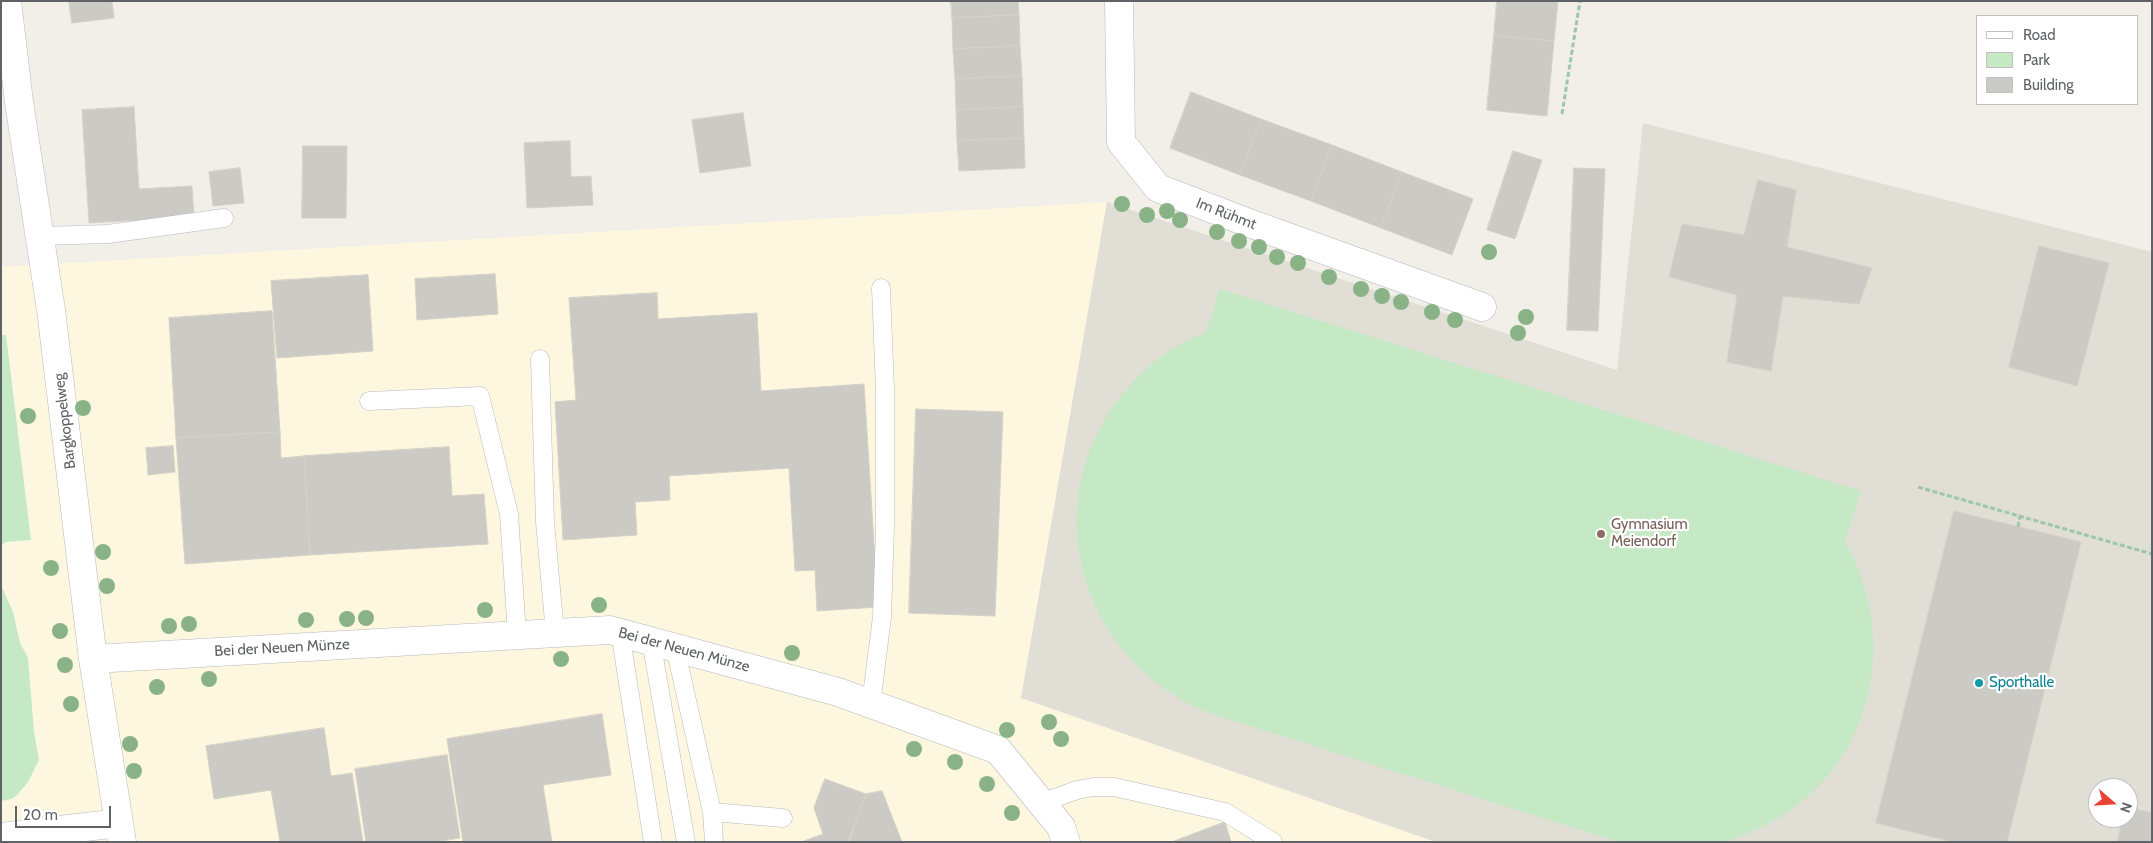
<!DOCTYPE html>
<meta charset="utf-8">
<style>
body{margin:0}
#map{position:relative;width:2153px;height:843px;overflow:hidden;background:#f1efe8;font-family:Cabin,sans-serif}
canvas{display:block}
.frame{position:absolute;inset:0;border:2px solid #5f6368;pointer-events:none}
.legend{position:absolute;left:1976px;top:15px;width:162px;height:90px;box-sizing:border-box;background:#fff;border:1px solid #bfc1c3;margin:0;padding:6px 9px;list-style:none;font-size:15px;color:#5f6368}
.legend li{display:flex;align-items:center;gap:10px;height:25px}
.legend b{width:25px;border:1px solid #bfc1c3}
.north{position:absolute;left:2088px;top:778px;width:50px;height:50px;box-sizing:border-box;background:#fff;border:1px solid #bfc1c3;border-radius:50%;rotate:109deg;font-size:14px;font-weight:700;line-height:20px;text-align:center;color:#5f6368}
.north::after{content:'';display:block;margin:auto;width:18px;height:22px;background:#ea4335;clip-path:polygon(50% 0,100% 100%,50% 72%,0 100%)}
.scale{position:absolute;left:15px;top:806px;width:96px;height:22px;box-sizing:border-box;border:2px solid #5f6368;border-top:0;padding-left:6px;font-size:15px;line-height:18px;white-space:nowrap;color:#5f6368;-webkit-text-stroke:4px #fff;paint-order:stroke}
</style>
<div id="map">
<canvas width="2153" height="843"></canvas>
<div class="frame"></div>
<ul class="legend">
<li><b style="height:6px;background:#fff"></b>Road</li>
<li><b style="height:14px;background:#c5e8c5"></b>Park</li>
<li><b style="height:14px;background:#cccac5"></b>Building</li>
</ul>
<div class="north">N</div>
<div class="scale">20 m</div>
</div>
<script>
const c = document.querySelector('canvas').getContext('2d');
c.lineJoin = 'round';
function fill(path, color) { c.fillStyle = color; c.fill(path, 'evenodd'); }
function strokePath(path, color, width, dash) { c.strokeStyle = color; c.lineWidth = width; c.lineCap = dash ? 'butt' : 'round'; c.setLineDash(dash || []); c.stroke(path); }
function drawText(font, color, halo, rows, align = 'center') {
  c.font = font + ' Cabin,sans-serif'; c.lineWidth = 4.5; c.setLineDash([]); c.textBaseline = 'middle'; c.strokeStyle = halo; c.fillStyle = color; for (const [text, x, y, turn = 0] of rows) {
    c.save(); c.translate(x, y); c.rotate((+turn || 0) * Math.PI / 180); c.textAlign = isNaN(turn) ? turn : align; if (halo) c.strokeText(text, 0, 0); c.fillText(text, 0, 0); c.restore();
  }
}
fill(new Path2D(`
 M1107 202 1021 698 1436 842H1V267Z`), '#fef7e0');
fill(new Path2D(`
 M1643 123 2152 252V842H1436L1021 698 1107 202 1617 370ZM2098 788H2128V818H2098Z`), '#e1ded6');
fill(new Path2D(`
 M1220 289 1861 491 1845 541C1911 660 1858 805 1723 842H1619L1215 715C1080 666 1031 501 1126 390 1146 366 1175 343 1206 333Z
 M1 335H6L31 540 6 542 1 545Z
 M1 585 13 612 20 643 28 658 34 732 39 760 28 782 16 796 11 799 1 801Z`), '#c5e8c5');
const building = new Path2D(`
 M69 1H112L114 18 72 23Z
 M951 1H1018L1019 15 952 18Z
 M1497 1H1558L1554 41 1494 36Z
 M1019 15 1020 46 953 49 952 18Z
 M1494 36 1554 41 1547 116 1487 110Z
 M1020 46 1022 76 955 79 953 49Z
 M1022 76 1023 107 956 110 955 79Z
 M1191 92 1261 119 1240 175 1170 148Z
 M134 107 139 189 192 186 194 217 89 223 82 110Z
 M1023 107 1024 138 957 141 956 110Z
 M743 113 751 166 700 173 692 120Z
 M1261 119 1332 145 1311 201 1240 175Z
 M1024 138 1025 168 959 171 957 141Z
 M570 141 571 177 591 176 593 205 527 208 524 143Z
 M1332 145 1402 172 1381 228 1311 201Z
 M303 146H347L346 218H302Z
 M1513 151 1542 160 1515 239 1487 230Z
 M240 168 244 203 213 206 209 172Z
 M1574 168 1605 169 1598 331 1567 330Z
 M1402 172 1473 199 1452 255 1381 228Z
 M1758 180 1796 190 1787 247 1872 268 1859 304 1783 296 1771 371 1727 362 1737 295 1669 277 1682 224 1744 235Z
 M2039 246 2109 263 2077 386 2009 367Z
 M495 274 498 314 417 320 415 279Z
 M368 275 373 351 277 358 271 281Z
 M657 293 658 319 757 313 761 391 864 384 878 607 817 611 815 570 795 571 789 468 669 476 670 500 635 502 637 535 563 540 555 402 576 400 569 298Z
 M272 311 280 432 176 438 169 318Z
 M916 409 1003 412 995 616 909 613Z
 M280 432 281 458 304 456 310 555 185 564 176 438Z
 M173 446 175 472 148 475 146 448Z
 M449 447 452 496 484 494 488 544 310 555 304 456Z
 M1954 511 2081 542 2007 842H1953L1876 823Z
 M602 714 611 775 543 785 552 842H463L447 739Z
 M324 728 331 776 352 773 363 842H280L271 790 214 799 206 746Z
 M447 755 460 838 435 842H366L355 769Z
 M825 779 866 794 848 842H801L823 834 814 808Z
 M882 791 902 842H849L866 794Z
 M2128 807 2152 813V842H2117L2123 818H2128Z
 M1225 822 1231 842H1172Z`);
fill(building, '#cccac5');
strokePath(building, '#d6d1c6', 1);
const lane = new Path2D(`
 M41 236 108 234 224 218
 M540 359 545 522 555 633
 M369 401 480 396 509 514 517 635
 M620 632 653 842
 M651 640 686 842
 M675 647 712 812 783 818
 M871 704 882 617 885 527V390L881 288
 M1041 803 1077 790 1093 787H1114L1225 812 1273 842
 M712 812 714 842`);
const street = new Path2D(`
 M7 1 19 102 51 310 93 659 122 842
 M1119 1 1121 142 1158 188 1249 223 1482 307
 M93 659 610 630 838 692 998 750 1061 827 1066 842
 M1 837 119 823`);
strokePath(lane, '#b5b8bc', 19);
strokePath(street, '#b5b8bc', 29);
strokePath(new Path2D(`
 M1562 114 1580 1
 M1918 487 2152 554
 M2018 527 2020 516`), '#9cc7a9', 3, [5, 2.5]);
strokePath(lane, '#fff', 18);
strokePath(street, '#fff', 28);
c.fillStyle = '#89b387';
for (const [x, y] of [
 [1122,204],
 [1167,211],
 [1147,215],
 [1180,220],
 [1217,232],
 [1239,241],
 [1259,247],
 [1489,252],
 [1277,257],
 [1298,263],
 [1329,277],
 [1361,289],
 [1382,296],
 [1401,302],
 [1432,312],
 [1526,317],
 [1455,320],
 [1518,333],
 [83,408],
 [28,416],
 [103,552],
 [51,568],
 [107,586],
 [599,605],
 [485,610],
 [366,618],
 [347,619],
 [306,620],
 [189,624],
 [169,626],
 [60,631],
 [792,653],
 [561,659],
 [65,665],
 [209,679],
 [157,687],
 [71,704],
 [1049,722],
 [1007,730],
 [1061,739],
 [130,744],
 [914,749],
 [955,762],
 [134,771],
 [987,784],
 [1012,813]
]) { c.beginPath(); c.arc(x, y, 8, 0, 2 * Math.PI); c.fill(); }
for (const [x, y, r, color] of [
 [1601,534,5,"#8d6e63"],
 [1979,683,5,"#0f9aa8"]
]) { const dot = new Path2D(); dot.arc(x, y, r, 0, 2 * Math.PI); c.fillStyle = color; c.fill(dot); strokePath(dot, '#fff', 2); }
drawText('15px', '#5f6368', '#fff', [
 ["Im Rühmt",1226,214,21],
 ["Bargkoppelweg",65,421,-97],
 ["Bei der Neuen Münze",282,648,-3],
 ["Bei der Neuen Münze",684,650,15]
]);
drawText('15px', '#785e54', '#fff', [
 ["Gymnasium",1611,525],
 ["Meiendorf",1611,542]
], 'left');
drawText('15px', '#0d838f', '#fff', [
 ["Sporthalle",1989,683]
], 'left');
</script>
